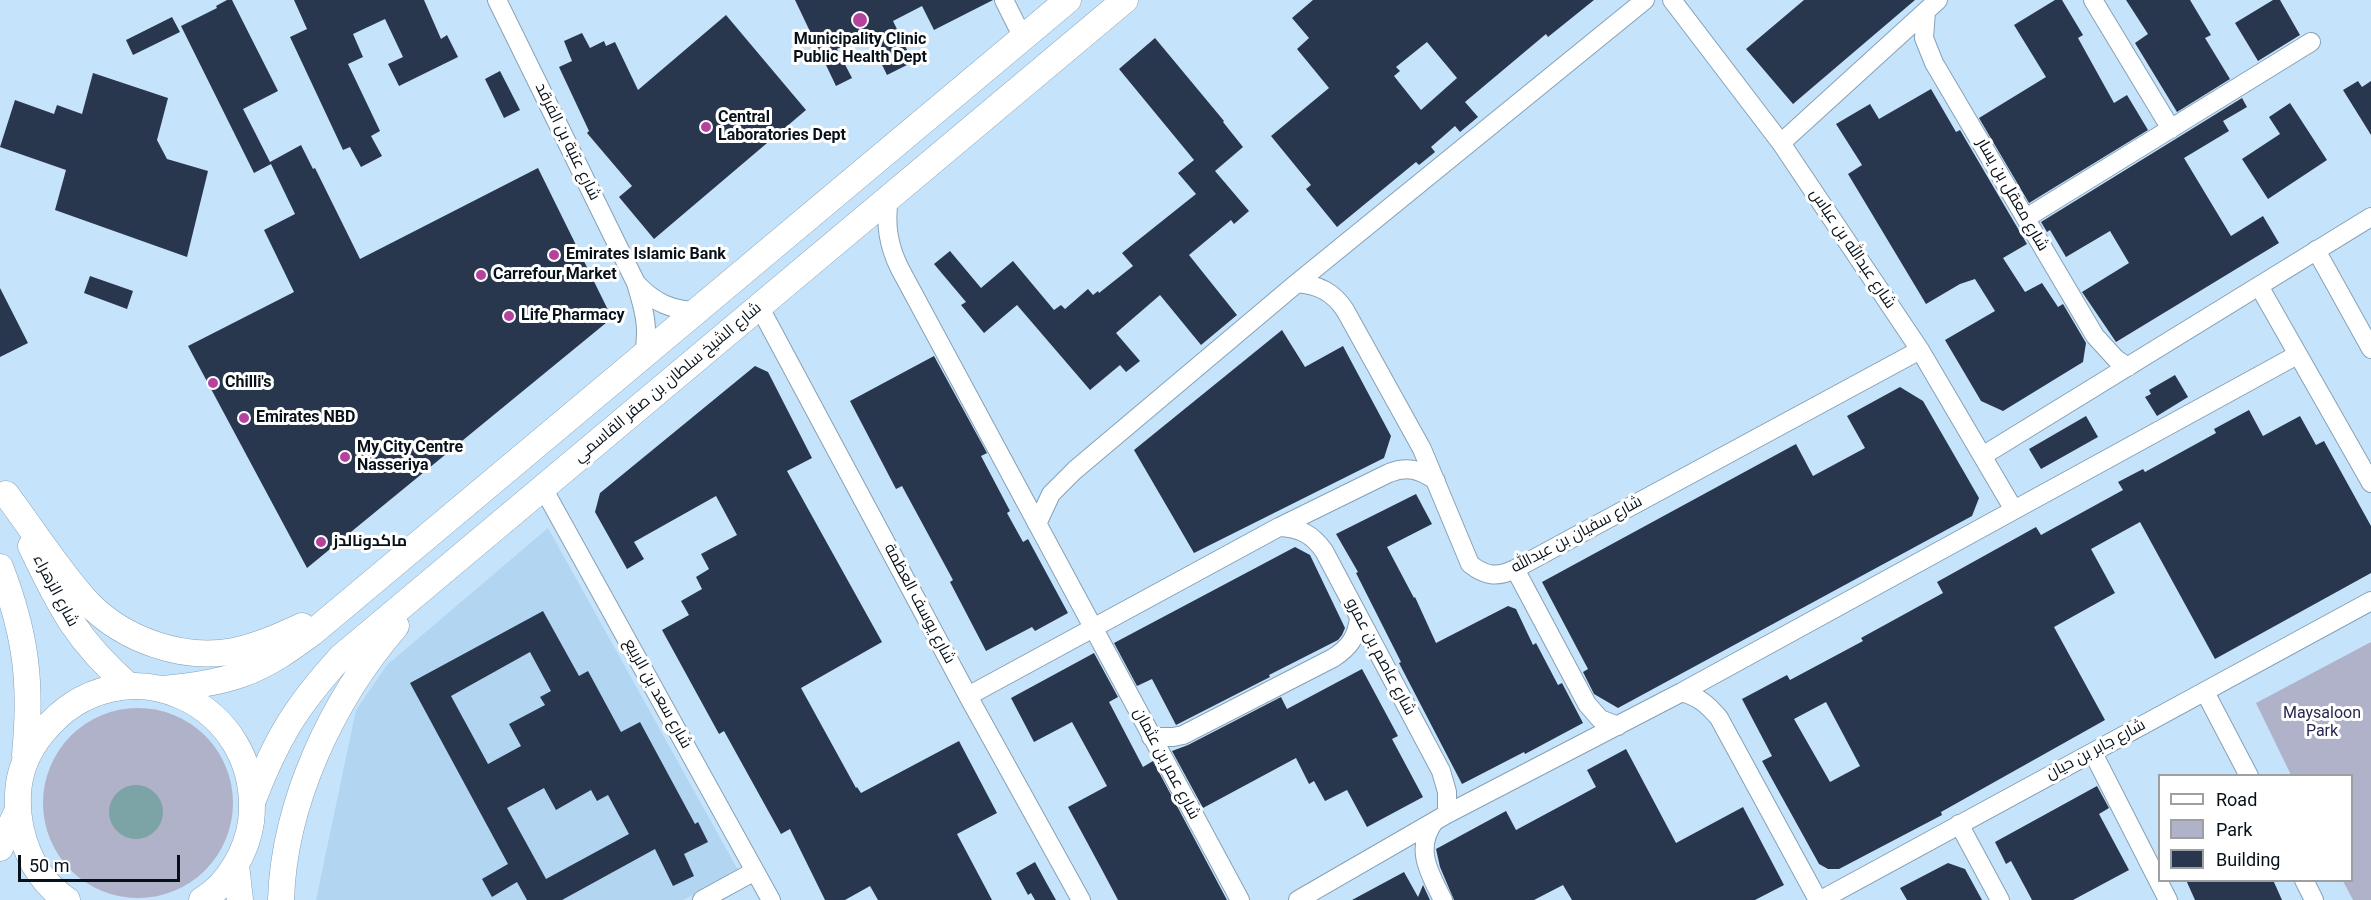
<!DOCTYPE html>
<meta charset="utf-8">
<style>
body{margin:0}
#map{position:relative;width:2371px;height:900px;overflow:hidden;background:#c5e3fa;font-family:Roboto,sans-serif}
canvas{display:block}
.legend{position:absolute;left:2158px;top:774px;width:195px;height:108px;box-sizing:border-box;background:#fff;border:2px solid #9ca0a3;margin:0;padding:8px 10px;list-style:none;font-size:18px;color:#071119}
.legend li{display:flex;align-items:center;gap:12px;height:30px}
.legend b{width:30px;border:2px solid #9ca0a3}
.scale{position:absolute;left:18px;top:855px;width:162px;height:27px;box-sizing:border-box;border:3px solid #071119;border-top:0;padding-left:8px;font-size:18px;line-height:21px;white-space:nowrap;color:#071119;-webkit-text-stroke:4px #fff;paint-order:stroke}
</style>
<div id="map">
<canvas width="2371" height="900"></canvas>
<ul class="legend">
<li><b style="height:8px;background:#fff"></b>Road</li>
<li><b style="height:16px;background:#afb2c8"></b>Park</li>
<li><b style="height:16px;background:#29374e"></b>Building</li>
</ul>
<div class="scale">50 m</div>
</div>
<script>
const c = document.querySelector('canvas').getContext('2d');
c.lineJoin = 'round';
function fill(path, color) { c.fillStyle = color; c.fill(path, 'evenodd'); }
function strokePath(path, color, width, dash) { c.strokeStyle = color; c.lineWidth = width; c.lineCap = dash ? 'butt' : 'round'; c.setLineDash(dash || []); c.stroke(path); }
function drawText(font, color, halo, rows, align = 'center') {
  c.font = font + ' Roboto,Cairo,sans-serif'; c.lineWidth = 6; c.setLineDash([]); c.textBaseline = 'middle'; c.strokeStyle = halo; c.fillStyle = color; for (const [text, x, y, turn = 0] of rows) {
    c.save(); c.translate(x, y); c.rotate((+turn || 0) * Math.PI / 180); c.textAlign = isNaN(turn) ? turn : align; if (halo) c.strokeText(text, 0, 0); c.fillText(text, 0, 0); c.restore();
  }
}
fill(new Path2D(`
 M548 528 738 870 683 900H316L356 710 387 665Z`), '#b2d5f1');
fill(new Path2D(`
 M2371 642V900H2353L2343 881 2352 880V776L2291 775 2256 703Z
 M43 803a95 95 0 1 1 190 0a95 95 0 1 1-190 0Z`), '#afb2c8');
fill(new Path2D(`
 M109 812a27 27 0 1 1 54 0a27 27 0 1 1-54 0Z`), '#7ca4a7');
fill(new Path2D(`
 M227 0H232L278 91 243 109 271 164 254 173 181 26 217 8 216 6Z
 M294 0H424L441 39 447 35 458 57 399 86 388 64 403 57 385 19 353 34 363 57 348 64 380 131 371 136 382 156 361 167 350 147 343 150 290 37 307 29Z
 M795 0H993L934 30 922 6 893 21 913 62 887 75 867 34 837 49 852 78 836 86Z
 M1313 0H1594L1548 37 1546 34 1465 102 1478 117 1460 132 1455 126 1431 147 1435 152 1419 165 1416 162 1337 227 1306 189 1311 185 1271 136 1329 88 1297 49 1309 38 1292 18ZM1427 42 1457 78 1421 110 1394 76 1400 71 1396 67Z
 M1804 0H1915L1793 104 1746 49Z
 M2055 0H2062L2083 35 2078 38 2114 103 2127 95 2148 130 2029 203 1979 118 2046 77 2014 25Z
 M2126 0H2190L2211 35 2205 38 2230 79 2177 112 2135 43 2148 34Z
 M2273 0H2280L2300 35 2258 61 2235 23Z
 M726 15 806 110 654 239 619 197 632 186 587 133 589 131 559 67 572 61 564 41 582 33 590 48 604 41 606 46 615 42 638 90Z
 M172 17 180 32 133 55 126 40Z
 M1155 38 1224 121 1223 122 1243 147 1215 171 1249 211 1234 224 1231 220 1189 255 1237 315 1201 345 1160 295 1116 333 1140 361 1126 372 1120 365 1090 390 1017 305 984 333 961 305 966 302 934 264 950 251 981 288 1013 261 1054 310 1061 305 1065 309 1088 289 1093 295 1098 291 1099 293 1133 266 1122 253 1196 194 1178 173 1194 160 1119 69Z
 M500 71 520 110 504 118 485 79Z
 M93 73 168 98 157 140 167 159 208 171 187 257 55 210 66 170 0 147 15 100 54 114 57 105 82 114Z
 M2358 81 2362 87 2371 81V135L2343 90Z
 M1931 89 1956 132 1960 130 2027 244 2003 258 2025 292 2042 283 2058 307 2063 304 2086 343 2083 362 2003 411 1981 401 1945 340 1995 311 1975 279 1960 284 1926 304 1848 174 1862 165 1836 124 1870 104 1879 119Z
 M2242 98 2247 107 2223 121 2229 131 2184 158 2231 236 2263 216 2279 243 2116 342 2082 292 2129 263 2110 231 2066 257 2050 230 2047 232 2041 222Z
 M2290 103 2327 160 2268 199 2242 159 2280 134 2269 117Z
 M301 145 313 169 315 168 360 259 538 168 612 318 307 568 188 346 294 292 264 230 295 214 270 162Z
 M90 276 133 291 127 309 84 293Z
 M0 288 28 343 0 357Z
 M1282 330 1305 367 1343 346 1391 436 1384 458 1194 553 1134 450Z
 M934 356 987 453 981 456 1010 511 1007 513 1023 542 1028 539 1068 613 1035 631 1032 627 986 651 950 582 953 580 902 486 896 489 850 401Z
 M755 366 768 372 812 458 787 471 882 642 801 688 856 788 857 787 861 793 959 741 997 813 957 834 992 900H878L870 886 845 900H825L790 829 781 834 724 731 719 734 662 630 689 615 681 601 702 589 696 577 709 569 701 554 737 535 716 496 634 542 644 559 627 569 595 512 600 493Z
 M2175 375 2188 397 2157 416 2145 397 2151 394 2149 390Z
 M1900 387 1923 401 1979 498 1972 516 1618 708 1594 694 1583 672 1588 669 1542 582 1796 444 1813 476 1865 448 1847 416Z
 M2249 410 2263 436 2300 416 2316 445 2324 441 2371 526V573L2215 659 2140 522 2091 549 2115 593 2054 627 2105 720 1941 812 1942 815 1839 869H1828L1819 864 1762 761 1772 756 1742 699 1787 675 1790 680 1863 641 1861 638 1943 593 1937 582 2036 527 2041 535 2123 490 2118 482 2143 469 2145 472 2216 433 2214 429ZM1826 702 1860 766 1830 782 1794 719Z
 M2086 416 2098 437 2041 469 2029 449Z
 M1416 494 1432 524 1387 547 1414 598 1415 597 1436 643 1508 606 1516 609 1533 645 1536 643 1558 685 1562 683 1583 723 1525 754 1524 752 1462 784 1399 663 1401 662 1356 573 1358 572 1336 534Z
 M1295 547 1310 555 1345 628 1342 635 1338 640 1269 675 1270 677 1176 725 1152 679 1137 686 1114 643Z
 M543 611 579 676 588 671 621 732 640 722 695 824 698 822 708 842 684 854 694 876 673 886 655 849 562 900H527L517 882 492 897 482 879 508 864 410 683ZM530 652 551 691 540 697 545 705 509 724 521 746 488 764 451 696ZM544 788 556 810 591 790 597 801 608 795 629 834 546 879 507 808Z
 M1094 653 1118 697 1109 702 1143 767 1153 761 1227 900H1118L1101 868 1068 807 1107 786 1072 722 1034 742 1011 698Z
 M1362 669 1398 736 1392 739 1423 797 1367 827 1347 790 1325 801 1314 781 1309 784 1296 758 1203 808 1172 751 1188 745 1281 697 1287 709Z
 M1626 749 1676 843 1743 807 1784 885 1755 900H1572L1563 885 1534 900H1454L1440 867 1436 849 1506 811 1516 830 1596 787 1587 770Z
 M2097 786 2109 808 2099 814 2129 870 2073 900H2032L2011 861 2006 864 1995 842Z
 M1035 862 1047 884 1056 900H1035L1031 893 1028 895 1016 873Z
 M1948 863 1965 869 1982 900H1907L1900 888Z
 M1404 872 1418 897 1423 885 1430 900H1352Z
 M2186 880H2273L2282 900H2195Z`), '#29374e');
const minor = new Path2D(`
 M497 0 636 283C644 309 650 330 643 357
 M1004 0 1023 38
 M1672 0 1781 143 1920 350 2014 510
 M2093 0 2171 129
 M1926 11 1924 38 1934 63 2095 336 2116 359 2128 367
 M1781 143 1938 0
 M889 197C885 224 888 245 900 269L1240 900
 M2026 218 2311 42
 M2316 250 2371 349
 M1297 283C1319 285 1333 292 1345 310L1422 449 1470 564C1485 576 1497 578 1515 569L1920 350
 M638 285C655 303 672 310 696 311
 M2259 286 2371 483
 M759 306 968 696 1081 900
 M1984 455 2371 217
 M543 488 771 900
 M1037 524 1051 494 1075 470 1297 283 1645 0
 M1279 527C1300 528 1312 534 1324 551L1441 771 1447 792V814
 M1515 569 1587 704 1600 719 1618 726
 M1682 692C1699 697 1708 705 1719 718L1818 900
 M2205 692 2249 776
 M968 696 1279 527 1389 473C1407 466 1420 469 1436 481
 M1151 737H1173L1183 735 1333 658C1349 648 1357 637 1359 618
 M2093 753 2168 900
 M1434 822C1414 849 1430 874 1443 900
 M1959 824 2000 900
 M2304 880 2314 900
 M702 900 755 871
 M1298 900 1447 814 1682 692 2297 355
 M1821 900 2371 601`);
const secondary = new Path2D(`
 M6 494C33 530 58 570 88 603 124 640 183 661 234 651 258 646 280 636 302 626
 M31 546C60 607 77 641 129 686
 M0 567C26 634 32 683 25 755
 M163 689C190 686 217 683 242 674 268 665 290 649 312 633L1068 0
 M253 800C276 739 297 705 341 657L1125 0
 M0 848 17 812
 M236 865 240 900
 M67 900C32 877 16 834 18 794 19 771 29 749 43 732 120 637 265 701 251 822 247 851 228 885 202 900
 M281 900C284 802 333 699 396 626`);
strokePath(minor, '#86a1b7', 20);
strokePath(secondary, '#86a1b7', 27);
strokePath(minor, '#fff', 18);
strokePath(secondary, '#fff', 26);
for (const [x, y, r, color] of [
 [860,20,8,"#b5439d"],
 [706,127,6,"#b5439d"],
 [554,255,6,"#b5439d"],
 [481,275,6,"#b5439d"],
 [509,316,6,"#b5439d"],
 [213,383,6,"#b5439d"],
 [244,418,6,"#b5439d"],
 [345,457,6,"#b5439d"],
 [321,542,6,"#b5439d"]
]) { const dot = new Path2D(); dot.arc(x, y, r, 0, 2 * Math.PI); c.fillStyle = color; c.fill(dot); strokePath(dot, '#fff', 2); }
drawText('bold 16px', '#071119', '#fff', [
 ["Municipality Clinic",860,40,"center"],
 ["Public Health Dept",860,58,"center"],
 ["Central",718,118],
 ["Laboratories Dept",718,136],
 ["Emirates Islamic Bank",566,255],
 ["Carrefour Market",493,275],
 ["Life Pharmacy",521,316],
 ["Chilli's",225,383],
 ["Emirates NBD",256,418],
 ["My City Centre",357,448],
 ["Nasseriya",357,466],
 ["ماكدونالدز",333,542]
], 'left');
drawText('16px', '#071119', '#fff', [
 ["شارع عتبة بن الفرقد",567,142,64],
 ["شارع معقل بن يسار",2012,195,60],
 ["شارع عبدالله بن عباس",1852,249,56],
 ["شارع الشيخ سلطان بن صقر القاسمي",668,383,-40],
 ["شارع سفيان بن عبدالله",1577,535,-28],
 ["شارع الزهراء",55,591,62],
 ["شارع يوسف العظمة",919,604,62],
 ["شارع عاصم بن عمرو",1380,657,62],
 ["شارع سعد بن الربيع",657,694,61],
 ["شارع جابر بن حيان",2096,750,-28],
 ["شارع عمر بن عثمان",1166,764,62]
]);
drawText('16px', '#272851', '#fff', [
 ["Maysaloon",2322,714],
 ["Park",2322,732]
]);
</script>
